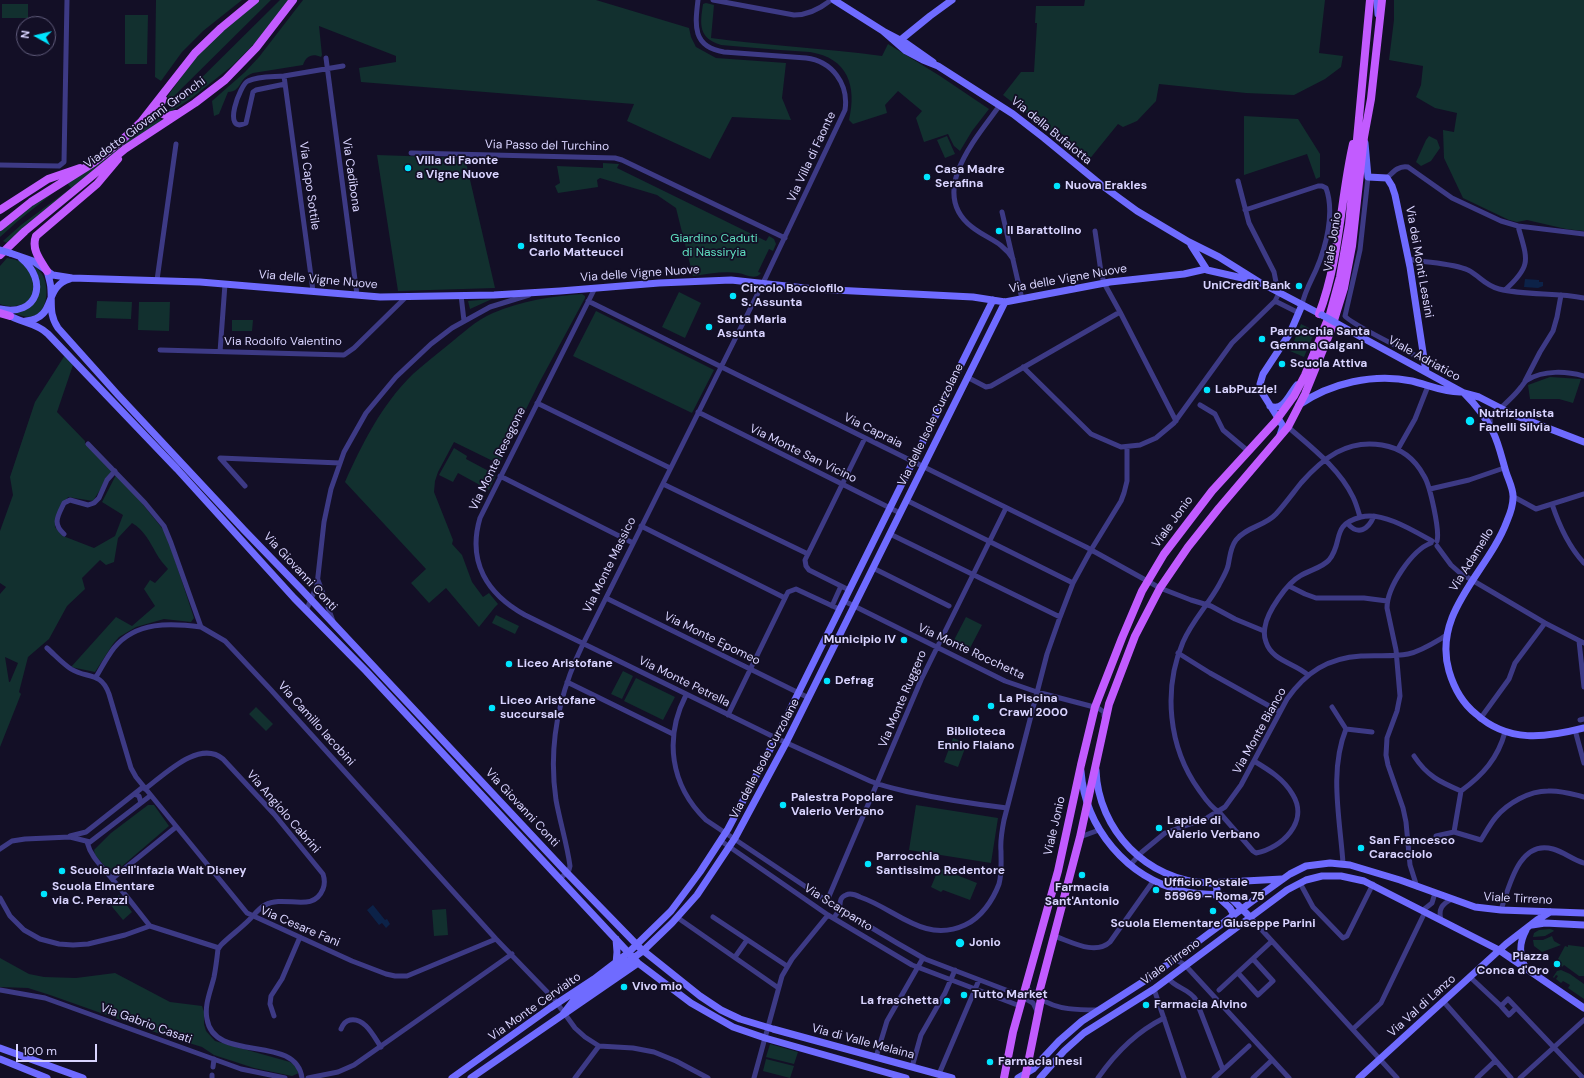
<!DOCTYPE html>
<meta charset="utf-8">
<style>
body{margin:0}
#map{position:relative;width:1584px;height:1078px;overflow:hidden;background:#130f26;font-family:"DM Sans",sans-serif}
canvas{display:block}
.north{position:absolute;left:16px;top:16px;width:40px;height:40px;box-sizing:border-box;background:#130f26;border:1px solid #625e7d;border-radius:50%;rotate:278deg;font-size:11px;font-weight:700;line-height:16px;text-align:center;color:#d9d4ff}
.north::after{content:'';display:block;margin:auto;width:14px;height:18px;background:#00e5ff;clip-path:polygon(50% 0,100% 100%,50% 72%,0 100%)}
.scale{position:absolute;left:16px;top:1044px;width:81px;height:18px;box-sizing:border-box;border:2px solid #d9d4ff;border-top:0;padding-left:5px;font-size:12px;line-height:14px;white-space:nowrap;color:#d9d4ff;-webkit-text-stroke:3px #130f26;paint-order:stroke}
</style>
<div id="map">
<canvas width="1584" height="1078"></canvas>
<div class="north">N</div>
<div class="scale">100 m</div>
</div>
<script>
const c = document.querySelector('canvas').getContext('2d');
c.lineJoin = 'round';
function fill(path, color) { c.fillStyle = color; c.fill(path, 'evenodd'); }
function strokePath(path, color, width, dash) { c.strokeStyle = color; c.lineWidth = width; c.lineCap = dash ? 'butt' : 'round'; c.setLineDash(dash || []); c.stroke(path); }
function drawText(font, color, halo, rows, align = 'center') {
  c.font = font + ' "DM Sans",sans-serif'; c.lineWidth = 3.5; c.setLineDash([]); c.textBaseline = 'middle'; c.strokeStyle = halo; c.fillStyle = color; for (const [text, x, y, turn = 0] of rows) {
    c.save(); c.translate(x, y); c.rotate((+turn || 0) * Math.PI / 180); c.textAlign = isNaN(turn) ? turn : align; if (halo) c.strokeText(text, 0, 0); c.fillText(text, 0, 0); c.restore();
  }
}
fill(new Path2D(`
 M156 0H242L203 31 182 52 161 81 155 77Z
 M260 0H271L164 106 163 103C180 79 197 53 219 33 232 22 247 11 260 0Z
 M280 0H289L259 39 232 66 193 97 170 112 168 111Z
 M303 0H596L689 28 691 37 696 47 716 58 786 63 782 98 791 120 732 117 710 159 627 121 634 104 361 82 359 68 396 62V56L319 26 322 55 321 57C312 53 306 56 303 65L253 73C237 79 243 91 228 92L219 114 214 116 212 101 245 72 259 57Z
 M1085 0H1325L1319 53 1343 56 1341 67 1325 79 1294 95 1246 93 1159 84 1156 101 1137 121 1123 127 1118 124 1088 161 1003 95 1021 72H1034L1037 23H1035L1036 6H1084Z
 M1394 0H1584V231L1566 229 1527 220 1517 222 1509 220 1463 198 1444 158 1443 130 1454 132 1457 113 1435 108 1416 97 1421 85 1423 66 1389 60 1394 20Z
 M706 3 714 5 711 38C768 46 825 48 882 56L888 44 940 76 989 109 972 131 960 151 954 146 948 134 924 142 916 118 922 111 898 91 885 105 887 113 853 124 849 120C857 86 848 58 810 52 800 51 790 51 780 50 760 48 740 47 721 45 698 38 700 24 703 4Z
 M2 4H28V18H2Z
 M125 15H148L147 64H125Z
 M153 111 158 117 163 121 7 243 3 241 21 225 71 188 67 183 62 186 19 220 0 237V231L20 213 61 185Z
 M1244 116 1298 119 1320 154V177L1316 179 1307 154 1244 175Z
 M947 136 955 154 945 158 937 140Z
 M1429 136 1437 140 1440 148 1431 161 1421 166 1416 162 1426 140Z
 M377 155 465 158 495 288 398 291Z
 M603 163 619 164 617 168 766 241 769 236 774 239 776 244 773 251 769 249 758 272 761 273C755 281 746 274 738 273 723 271 708 274 693 276L676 208 657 195 600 178 597 180 598 187 558 193 555 186 560 183 557 166 603 168Z
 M7 258C13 259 21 261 25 264 31 268 32 275 33 281 33 284 34 288 34 291 31 306 12 309 0 304V266Z
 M33 265C37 268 40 271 42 274 50 287 48 315 30 317 25 317 19 315 14 313L26 309C36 291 45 285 33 265Z
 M679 292 701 303 685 338 662 327Z
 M582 294 585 296V298L538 385 499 464 454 442 438 472 435 481 434 492 453 540 452 544 462 555 472 582 483 597 489 593 498 604 495 607 479 627 446 588 429 603 411 583 426 569 345 482C362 444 382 404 413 374 424 364 436 355 448 345 462 334 476 320 493 313 522 301 551 296 582 294Z
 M492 299 470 309 468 301Z
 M97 301 132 302 131 319 96 318Z
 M139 302H170L169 331 138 330Z
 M596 311 714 370 692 413 573 356Z
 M232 320H253L252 331H232Z
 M1301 324 1315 331 1304 357 1290 351Z
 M65 355 73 365 57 412 85 441V443L112 471 93 501 68 497 56 518 55 527 63 536 94 548 115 536 123 515 102 502 116 475 137 497 166 533 194 618 191 622 164 619 136 627 119 637 113 644 95 672 71 667 116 617 132 626 155 606 144 589 150 580 155 583 168 569C164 564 159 559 156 553 150 542 144 530 132 523L118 538 114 562 106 565 100 560 82 578 85 589 67 606 49 639 28 657 19 692 21 694 0 747V594L6 587 0 583V531L13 495 10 477 35 402ZM5 657 18 663 10 682H9Z
 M1550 377 1581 379 1573 403 1559 399H1530L1528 385Z
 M454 448 467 456 466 459 496 475 489 490 458 473 453 482 439 475Z
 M496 615 519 626 515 634 492 623Z
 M966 617 982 625 969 650 953 642Z
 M623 671 633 676 622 699 611 694Z
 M636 678 675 697 663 720 624 701Z
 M256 707 273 724 266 731 249 714Z
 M953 738 967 743 958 767 944 762Z
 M148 805H154L169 826 114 873 110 872 95 855 94 850 111 833Z
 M916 805 998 818 991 863 909 850Z
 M939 868 977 883 970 900 943 890 941 892 931 887Z
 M119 895 132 912 123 920 109 903Z
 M446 909 448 935 434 936 432 910Z
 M1550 929 1553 930 1554 931 1545 936 1533 937 1534 933 1539 930Z
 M1552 936 1554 941 1561 945 1542 952 1534 946 1533 940H1543Z
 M1568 945 1584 947V976H1579L1564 965 1562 967 1558 959 1565 946 1568 947Z
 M0 958 29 974 44 977 76 978 115 973 170 1002 202 1006 204 1012V1024L206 1031 215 1041 290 1062 297 1067 299 1073 292 1076 254 1068 214 1055 202 1047 163 1035 50 995 28 988 0 987Z
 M1561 970 1570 974 1584 984V999L1568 988 1570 985 1563 981 1561 983 1556 979 1558 976 1556 975 1554 978 1553 977 1557 971Z
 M770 1044 798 1052 794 1064 766 1057Z
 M766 1059 794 1066 790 1078 763 1071Z`), '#12302f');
fill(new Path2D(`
 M1525 279 1539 280V282H1543V286L1538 288 1524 287Z
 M373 905 385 920 387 919 390 924 386 928 382 923 379 925 367 910Z`), '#0c2248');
strokePath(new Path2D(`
 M713 0 794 15C807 15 821 8 831 0
 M326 58 357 295
 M284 76 343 66
 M285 84 256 90 253 92 246 123C221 135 240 84 248 81 258 76 273 77 284 76L313 291
 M1000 105C977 137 927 192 972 227 987 239 1002 241 1013 259
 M411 153 615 158 622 160 785 238
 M0 165 59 166 64 162 67 0
 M1368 177 1360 250 1345 316C1350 324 1411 353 1424 360
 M1387 178C1393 172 1399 165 1408 167L1452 198 1501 221 1518 226 1584 234
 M1238 181 1249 223 1274 272 1276 282 1272 289
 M1245 210 1318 186H1322L1326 188C1335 212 1326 247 1316 270 1311 281 1304 293 1302 305
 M1002 212 1022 299
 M1095 231 1101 272 1104 283 1120 312 1176 421
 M1408 259C1427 263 1452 263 1468 270 1480 276 1484 285 1499 289 1527 296 1556 292 1584 298
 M157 280 176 144
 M595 288 480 518C467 562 487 594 525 615L776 738 870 781C882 786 896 789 909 792 941 799 974 804 1007 808
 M1505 290C1533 265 1527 259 1518 226
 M461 295 464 321
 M588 301 1086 547 1160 588 1191 600 1211 606 1235 619 1264 631
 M1275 301 1299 313
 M160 350 344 355 354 348 407 296
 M220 352 225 284
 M1023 367 1091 434 1121 447 1140 445 1156 438 1174 423 1232 343 1275 301 1279 293
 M967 377 986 387 991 386 1120 312
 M1525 381 1540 352 1553 331 1557 317 1561 295
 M537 403 670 468
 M1200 405 1215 414 1223 430 1248 451
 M698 412 900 513
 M1491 426C1487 410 1496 413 1504 405 1510 399 1516 394 1521 387 1523 385 1524 382 1527 380 1544 370 1566 371 1584 376
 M1288 427C1311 447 1339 468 1353 497 1356 503 1358 510 1360 517
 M88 444 145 503 164 526 171 543 201 627 225 641 271 690 496 939 554 999 575 1028 585 1037 599 1046
 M1398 449 1415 419 1428 386
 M500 476 633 543
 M663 484 808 554
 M245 486 220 458 340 463
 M1430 489 1469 480 1504 468
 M1514 497 1536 509 1584 494
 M906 500 1073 583
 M1552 504C1559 525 1568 546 1584 563
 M1347 523C1358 536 1368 530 1374 516
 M641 526 785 598
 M64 534C52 523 58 516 64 503L70 500 88 505 94 503 99 498 107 480 115 471
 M890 534 1060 617
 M1437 546 1451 565 1460 573 1545 623 1584 643
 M873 568 949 606
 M318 580 333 621
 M1289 586 1305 594 1316 598H1364L1387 601
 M849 590 809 570 806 566 805 560 865 438
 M606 598 809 698
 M844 601 1005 681 1037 692 1098 708 1104 712V716
 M832 606 841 586
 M306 611 317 585 324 522 331 489 344 452 366 413 396 377 431 344 452 328 490 307 529 295
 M1579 641 1584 687
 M47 648C55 655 62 663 71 669 87 679 101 671 109 694L131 768 136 777 247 913 352 961 386 974 395 976H407L496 939
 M1178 653 1210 673 1280 712
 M1308 675C1295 663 1272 661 1266 642 1264 637 1264 632 1265 627 1267 612 1287 583 1300 576 1309 570 1322 568 1329 560 1344 542 1330 525 1361 517 1382 511 1414 531 1432 541
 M96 677C102 667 107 657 114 648 136 621 171 623 201 627
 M567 682 673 734
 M686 695C664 738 670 785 706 820L827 901 897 943 925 959 1019 995 1033 1003 1037 1011
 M1332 707 1346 729
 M728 715 788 592 796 589 839 609
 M1480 719 1509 679 1515 663 1545 623
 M1580 720 1584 719
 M1575 730 1584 763
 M1414 756C1427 776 1440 782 1461 791
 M1254 761C1269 770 1284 779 1293 795 1309 822 1282 848 1256 853L1253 851 1219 812C1210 807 1204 797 1199 790 1168 747 1163 689 1183 642 1192 621 1208 605 1219 585 1222 579 1226 573 1228 566 1230 557 1230 548 1236 540 1246 527 1265 526 1276 514 1285 504 1293 493 1301 483 1323 458 1347 439 1382 445 1401 448 1415 459 1424 476 1430 485 1440 531 1437 541
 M145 789C164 775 199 739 223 759L274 814 323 874C325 880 325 884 323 889 313 914 285 894 265 905 258 909 254 915 249 920 240 929 230 936 221 945L218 949C217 958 216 967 214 977 211 990 204 1005 207 1019 214 1064 296 1033 302 1078
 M134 794 139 796 141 803
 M1454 832 1461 791C1483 775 1498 758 1505 732
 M70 836 86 832 143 787
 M1436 836 1454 832 1481 840C1486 832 1490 824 1496 817 1508 803 1529 791 1548 791 1560 790 1572 794 1584 797
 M1080 837 1099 830
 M721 841 828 915 912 965 1020 1006
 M87 842C91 858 103 867 113 880 126 895 138 911 150 926
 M0 849 12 841 25 839 70 837 90 842 150 796
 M1343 863C1340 819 1329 771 1346 729L1372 732
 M1130 865 1142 852 1165 833 1207 818 1225 807 1241 785 1287 699C1306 672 1328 658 1361 656 1377 655 1393 657 1408 654 1422 651 1435 642 1447 635
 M113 878 176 827
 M560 879 569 870 570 866C567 844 560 822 556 800 548 746 559 693 583 644L763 283 845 110C849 84 832 61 806 58L724 52C692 47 695 25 698 0
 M1300 883 1313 907 1343 938 1347 936 1373 884
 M1417 887 1410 865 1406 822 1403 808 1388 765 1386 755 1387 738 1397 711 1400 696 1396 650 1387 608C1387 587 1412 550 1431 543
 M0 898 10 916 24 930 40 939 59 944 73 945 88 944 125 935 150 926 219 948
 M827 901 921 680 1006 508
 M1501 910C1509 887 1519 839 1553 849 1564 852 1573 860 1584 863
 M1422 911 1432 903 1435 893
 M713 917 787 966
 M1250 917 1397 1078
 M678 918 777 987
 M834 918C835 916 837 913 839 911 841 905 838 898 846 895 850 893 856 895 860 897 896 909 924 944 965 925 981 918 993 900 999 884 1002 873 1001 862 1001 851 1000 840 1002 830 1004 820L1047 654 1060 617 1073 583 1091 550 1121 501 1124 493 1127 481V447
 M1441 920C1438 909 1442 904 1452 899
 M1054 936C1070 941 1095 956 1110 942L1154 880
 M735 957 747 940
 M1175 959 1185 965 1289 1078
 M1238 973 1258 995 1273 981 1253 959
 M1470 977 1501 1006 1508 999 1583 1078
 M1168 978C1175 988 1190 989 1196 1000L1223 1070 1214 1078
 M1026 987 1031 992 1039 993
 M1154 989 1184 1078
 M0 990 45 998 241 1069 285 1078
 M1219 990 1272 941
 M1041 999C1057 1010 1079 1010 1098 1010
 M1443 1001 1511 1078
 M1501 1006 1509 1015 1516 1008
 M274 1016 270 1004 271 996 282 979 300 937
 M341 1029C343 1024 345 1021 350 1020 365 1017 374 1037 381 1047
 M1353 1029 1381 1003 1425 912
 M599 1046 633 1048 654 1052 676 1061 708 1078
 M876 1057 887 1021 923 958
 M213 1067 214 1059
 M912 1067 921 1035 945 993 955 970
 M1223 1070 1249 1046
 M939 1074 979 980
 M212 1078V1075
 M308 1078 338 1072 354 1065 512 954
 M575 1078 599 1046
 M754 1078 782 976 792 959 828 915
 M1098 1078C1116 1052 1136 1032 1164 1018
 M1253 1078 1272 1060
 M1477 1078 1495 1061
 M1520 1078 1584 1020`), '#3d3a85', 5);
strokePath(new Path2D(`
 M834 0 883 31 906 43 933 62
 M1377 0 1378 14
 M883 31 906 51 923 60 938 66 1013 114 1044 138 1100 184 1137 211 1189 242 1219 257 1259 282 1322 315
 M898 42 930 16 952 0
 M1365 143 1368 177 1387 178 1392 186 1395 195 1410 267 1426 372
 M1191 245 1207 270 1251 280
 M10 253 33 261 53 275 72 278 200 282 380 297 494 295 560 291 659 283 731 280 814 289 973 297 1005 302 1110 282 1184 274 1206 269
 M47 271C49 278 51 284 51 290 52 304 49 315 58 328L118 395 244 530 302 590 567 873 640 948 700 996 721 1010 740 1019 773 1029 952 1078
 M0 309C38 317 49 281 21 258
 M5 313C19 323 36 322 48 334L177 469 294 598 366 671 638 963 691 1003 733 1027 765 1038 906 1078
 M26 321C58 318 42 287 70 279
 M1352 332 1464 393 1479 397 1514 415 1584 442
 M1464 393C1475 404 1486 418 1493 432 1499 444 1502 459 1506 472 1508 479 1514 490 1513 498 1513 506 1510 514 1507 521 1488 572 1432 612 1449 671 1454 688 1462 703 1476 714 1508 743 1545 738 1584 728
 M1299 405C1330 383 1374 373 1412 381 1428 385 1443 392 1460 392
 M1270 406C1284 412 1289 394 1297 385
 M1280 435 1283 426 1261 391 1260 384 1263 374 1290 333 1302 305
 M1096 770C1098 830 1147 881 1208 883L1282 879
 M1081 771C1085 828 1127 878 1183 891 1193 894 1205 894 1216 895L1230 908 1234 915
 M1215 883 1217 889 1216 895 1230 897 1250 917
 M1532 925 1545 923 1584 925
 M616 964 617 952 616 939
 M1525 967C1519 954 1519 943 1526 930
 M564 1013 574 1000 643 951 672 923 697 895 735 838 786 743 1005 302
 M0 1048 83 1078
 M0 1059 47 1078
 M452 1078 550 1008 594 979 628 953 671 911 700 872 728 829 776 738 993 300
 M471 1078 638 963
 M1018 1078 1033 1069 1059 1041 1082 1021 1149 978 1262 894 1290 874 1306 866 1330 863 1350 865 1400 880 1475 907 1501 910 1584 913
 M1040 1078 1064 1051 1084 1033 1154 989 1287 890 1306 880 1322 876H1341L1364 881 1499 950 1584 1008
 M1359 1078 1506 944 1537 920 1550 912`), '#6f6bff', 7);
strokePath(new Path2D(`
 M163 99 159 107 160 113 168 116 176 114
 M0 210 48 179 80 168
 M0 227 31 202 93 163 120 142 141 122 195 53 221 28 255 0
 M0 255 25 231 125 149 195 103 225 80 256 48 293 0
 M47 271C40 260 31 249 36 236L97 184 118 159
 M0 313 10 316
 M1319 314C1340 259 1340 201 1353 144
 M1004 1078 1013 1032 1058 871 1081 765 1095 707 1122 638 1142 591 1164 554 1212 491 1275 422 1294 396 1305 375 1330 314 1340 277 1349 225 1370 0
 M1025 1078 1041 999 1039 993 1080 837 1109 704 1135 636 1160 588 1188 547 1219 508 1288 427 1305 394 1331 330 1344 288 1352 246 1364 137 1371 99 1382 0`), '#c25bff', 8);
strokePath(new Path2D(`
 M0 250 10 253
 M1322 315 1352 332`), '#6f6bff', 7);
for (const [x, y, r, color] of [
 [408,168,4,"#00e5ff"],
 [927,177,4,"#00e5ff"],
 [1057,186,4,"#00e5ff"],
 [999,231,4,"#00e5ff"],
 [521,246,4,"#00e5ff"],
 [1299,286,4,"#00e5ff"],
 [733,296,4,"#00e5ff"],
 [709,327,4,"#00e5ff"],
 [1262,339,4,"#00e5ff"],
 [1282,364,4,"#00e5ff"],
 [1207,390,4,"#00e5ff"],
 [1470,421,5,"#00e5ff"],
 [904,640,4,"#00e5ff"],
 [509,664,4,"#00e5ff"],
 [827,681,4,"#00e5ff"],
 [991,706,4,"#00e5ff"],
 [492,708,4,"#00e5ff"],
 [976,718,4,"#00e5ff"],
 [783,805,4,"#00e5ff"],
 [1159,828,4,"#00e5ff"],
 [1361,848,4,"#00e5ff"],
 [868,864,4,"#00e5ff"],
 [62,871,4,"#00e5ff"],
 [1082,875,4,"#00e5ff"],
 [1156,890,4,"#00e5ff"],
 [44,894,4,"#00e5ff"],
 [1213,911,4,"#00e5ff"],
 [960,943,5,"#00e5ff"],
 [1557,964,4,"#00e5ff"],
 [624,987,4,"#00e5ff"],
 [964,995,4,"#00e5ff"],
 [947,1001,4,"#00e5ff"],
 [1146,1005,4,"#00e5ff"],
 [990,1062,4,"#00e5ff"]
]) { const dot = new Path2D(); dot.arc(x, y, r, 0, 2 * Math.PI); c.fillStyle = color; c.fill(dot); strokePath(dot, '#130f26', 1.5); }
drawText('12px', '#d9d4ff', '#130f26', [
 ["Viadotto Giovanni Gronchi",145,123,-36],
 ["Via della Bufalotta",1051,131,39],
 ["Via Passo del Turchino",547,146,1],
 ["Via Villa di Faonte",812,157,-65],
 ["Via Cadibona",351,175,82],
 ["Via Capo Sottile",309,186,82],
 ["Viale Jonio",1333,242,-81],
 ["Via dei Monti Lessini",1419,262,80],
 ["Via delle Vigne Nuove",640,274,-4],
 ["Via delle Vigne Nuove",1068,279,-10],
 ["Via delle Vigne Nuove",318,280,5],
 ["Via Rodolfo Valentino",283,342],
 ["Viale Adriatico",1424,359,29],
 ["Via delle Isole Curzolane",931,425,-64],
 ["Via Capraia",873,431,26],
 ["Via Monte San Vicino",803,454,26],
 ["Via Monte Resegone",498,459,-64],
 ["Viale Jonio",1173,522,-54],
 ["Via Adamello",1472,560,-58],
 ["Via Monte Massico",610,565,-64],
 ["Via Giovanni Conti",300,572,47],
 ["Via Monte Epomeo",712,639,26],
 ["Via Monte Rocchetta",971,652,25],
 ["Via Monte Petrella",684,682,26],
 ["Via Monte Ruggero",903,699,-67],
 ["Via Camillo Iacobini",316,724,48],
 ["Via Monte Bianco",1260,731,-61],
 ["Via delle Isole Curzolane",765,759,-62],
 ["Via Giovanni Conti",522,808,47],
 ["Via Angiolo Cabrini",283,812,49],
 ["Viale Jonio",1055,826,-77],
 ["Viale Tirreno",1518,899,3],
 ["Via Scarpanto",838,908,32],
 ["Via Cesare Fani",300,927,23],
 ["Viale Tirreno",1171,962,-36],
 ["Via Val di Lanzo",1422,1006,-42],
 ["Via Monte Cervialto",535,1007,-35],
 ["Via Gabrio Casati",146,1024,20],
 ["Via di Valle Melaina",863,1042,15]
]);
drawText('bold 12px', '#d9d4ff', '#130f26', [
 ["Villa di Faonte",416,161],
 ["a Vigne Nuove",416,175],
 ["Casa Madre",935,170],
 ["Serafina",935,184],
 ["Nuova Erakles",1065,186],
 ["Il Barattolino",1007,231],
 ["Istituto Tecnico",529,239],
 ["Carlo Matteucci",529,253],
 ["UniCredit Bank",1291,286,"right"],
 ["Circolo Bocciofilo",741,289],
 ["S. Assunta",741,303],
 ["Santa Maria",717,320],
 ["Assunta",717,334],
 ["Parrocchia Santa",1270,332],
 ["Gemma Galgani",1270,346],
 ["Scuola Attiva",1290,364],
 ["LabPuzzle!",1215,390],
 ["Nutrizionista",1479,414],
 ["Fanelli Silvia",1479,428],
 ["Municipio IV",896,640,"right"],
 ["Liceo Aristofane",517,664],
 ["Defrag",835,681],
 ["La Piscina",999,699],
 ["Crawl 2000",999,713],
 ["Liceo Aristofane",500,701],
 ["succursale",500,715],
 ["Biblioteca",976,732,"center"],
 ["Ennio Flaiano",976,746,"center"],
 ["Palestra Popolare",791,798],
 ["Valerio Verbano",791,812],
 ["Lapide di",1167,821],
 ["Valerio Verbano",1167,835],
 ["San Francesco",1369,841],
 ["Caracciolo",1369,855],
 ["Parrocchia",876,857],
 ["Santissimo Redentore",876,871],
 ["Scuola dell'infazia Walt Disney",70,871],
 ["Ufficio Postale",1164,883],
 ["55969 – Roma 75",1164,897],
 ["Scuola Elmentare",52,887],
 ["via C. Perazzi",52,901],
 ["Farmacia",1082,888,"center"],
 ["Sant'Antonio",1082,902,"center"],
 ["Scuola Elementare Giuseppe Parini",1213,924,"center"],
 ["Jonio",969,943],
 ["Piazza",1549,957,"right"],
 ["Conca d'Oro",1549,971,"right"],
 ["Vivo mio",632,987],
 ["Tutto Market",972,995],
 ["La fraschetta",939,1001,"right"],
 ["Farmacia Alvino",1154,1005],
 ["Farmacia Inesi",998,1062]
], 'left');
drawText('12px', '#5fe0c0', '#130f26', [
 ["Giardino Caduti",714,239],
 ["di Nassiryia",714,253]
]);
</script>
